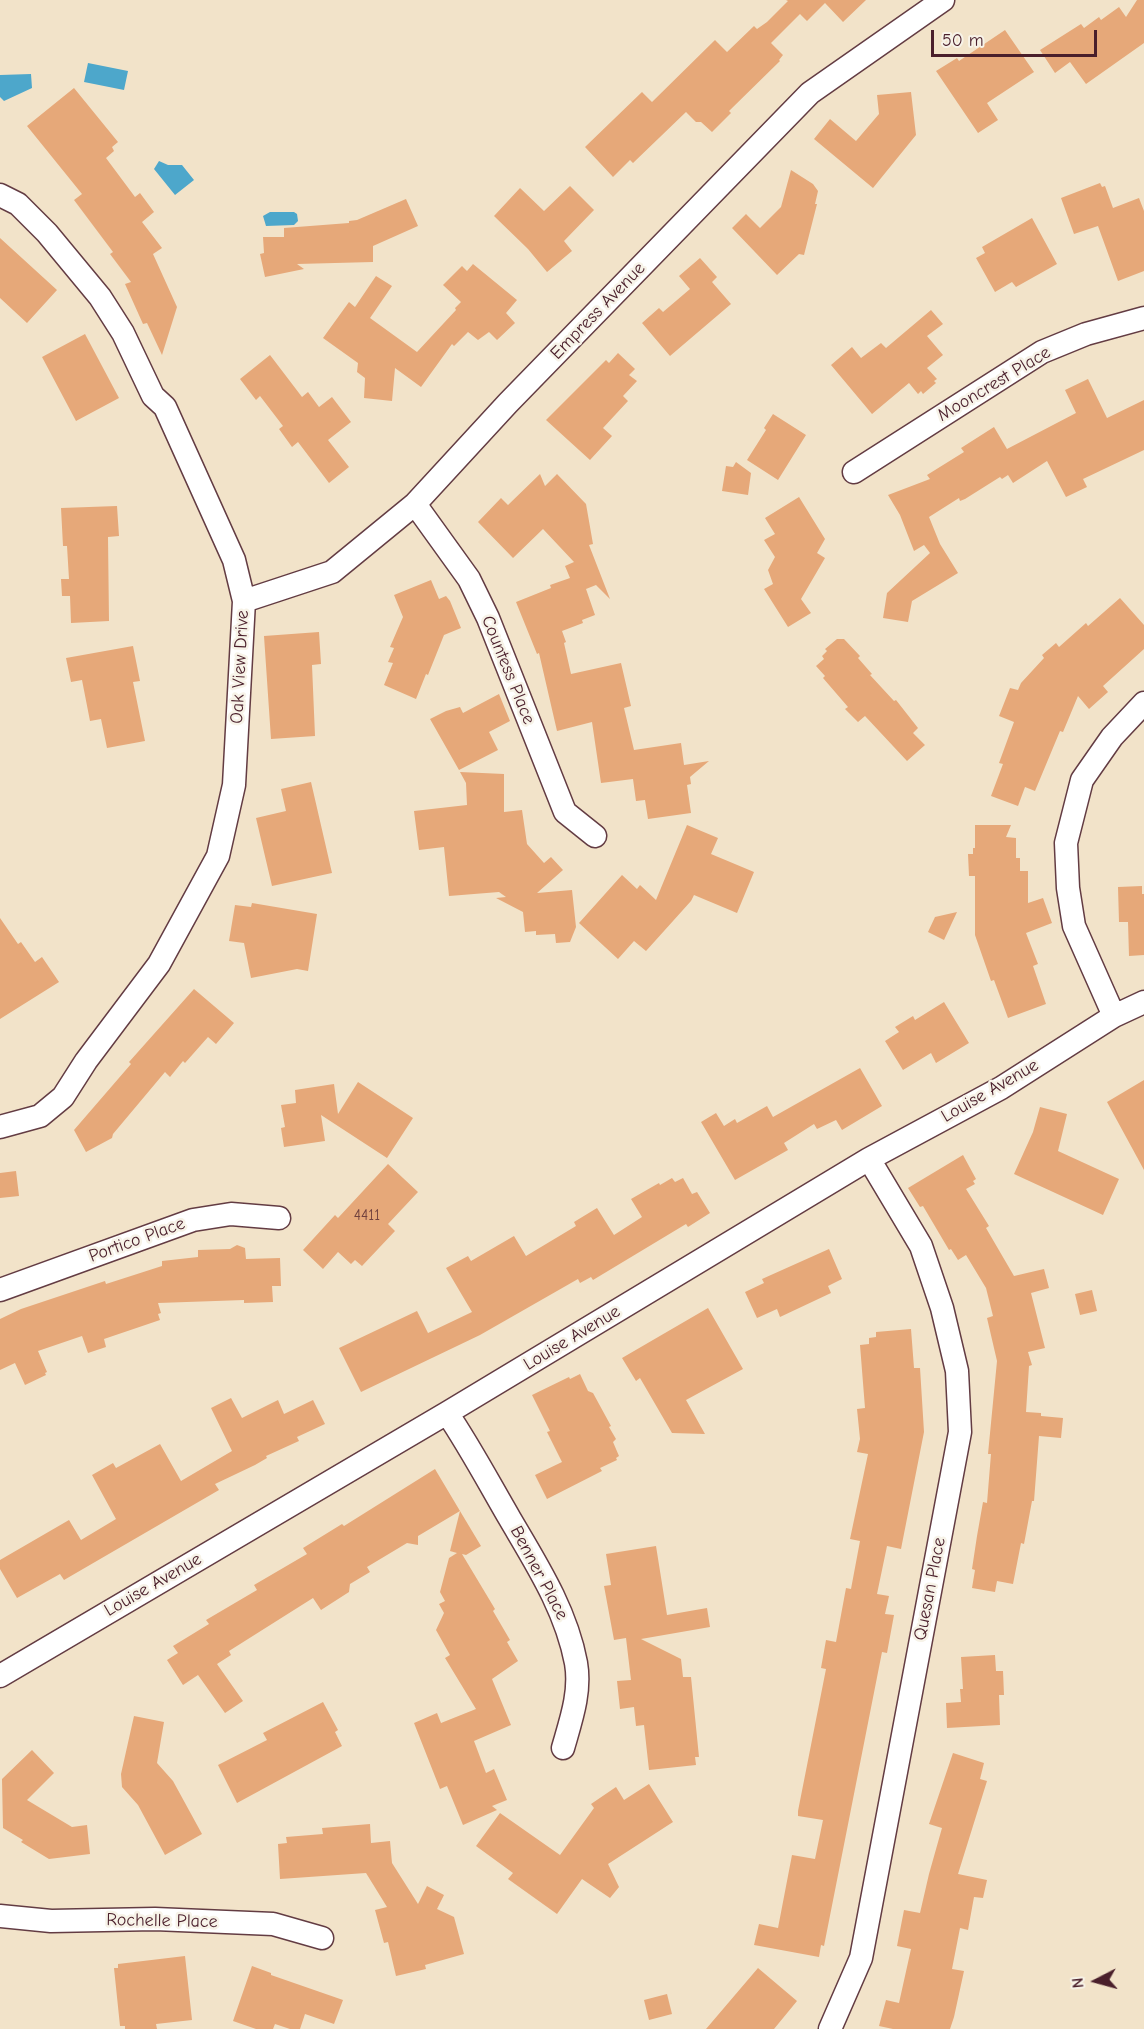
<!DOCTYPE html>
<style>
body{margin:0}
#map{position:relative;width:1144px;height:2029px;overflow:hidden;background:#f2e3c9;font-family:"Comic Neue",sans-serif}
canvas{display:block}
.north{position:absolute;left:1066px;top:1951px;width:60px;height:60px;-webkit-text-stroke:4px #f7f3e8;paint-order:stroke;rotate:264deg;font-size:16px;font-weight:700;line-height:24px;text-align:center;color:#4a1f2b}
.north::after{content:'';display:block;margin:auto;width:21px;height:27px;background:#4a1f2b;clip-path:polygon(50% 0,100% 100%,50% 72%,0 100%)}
.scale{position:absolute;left:931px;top:30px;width:166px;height:27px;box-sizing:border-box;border:3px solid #4a1f2b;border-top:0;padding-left:8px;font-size:18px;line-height:21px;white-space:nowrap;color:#4a1f2b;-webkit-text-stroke:4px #f7f3e8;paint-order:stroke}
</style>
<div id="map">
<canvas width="1144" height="2029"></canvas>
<div class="north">N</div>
<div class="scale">50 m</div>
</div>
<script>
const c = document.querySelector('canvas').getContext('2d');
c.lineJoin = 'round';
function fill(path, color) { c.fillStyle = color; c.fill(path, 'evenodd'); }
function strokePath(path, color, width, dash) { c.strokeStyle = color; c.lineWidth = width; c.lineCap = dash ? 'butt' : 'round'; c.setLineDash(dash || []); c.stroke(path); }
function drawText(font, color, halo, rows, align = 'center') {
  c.font = font + ' "Comic Neue",sans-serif'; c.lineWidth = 5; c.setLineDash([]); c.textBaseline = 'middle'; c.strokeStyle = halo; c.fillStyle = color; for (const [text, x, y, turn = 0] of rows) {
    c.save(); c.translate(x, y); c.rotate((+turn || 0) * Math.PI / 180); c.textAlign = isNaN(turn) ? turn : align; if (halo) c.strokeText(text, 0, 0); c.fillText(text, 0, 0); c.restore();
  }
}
fill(new Path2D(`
 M88 63 128 71 124 90 84 82Z
 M31 74 32 88 4 101 0 97V75Z
 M159 161 168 165H182L194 180 175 195 154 169Z
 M270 212H294L297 214 298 221 294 225 266 226 263 216Z`), '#4da7cb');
fill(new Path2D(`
 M786 0H866L843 22 825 3 807 21 800 14 771 43 783 55 779 60 780 61 729 111 731 113 712 132 701 122H696L686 112 633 163 630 160 613 177 585 147 642 92 652 102 715 40 727 52 754 26 757 29 767 22 788 1Z
 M1137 0H1144V43L1086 84 1070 62 1055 73 1040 50 1081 24 1084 28 1099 17 1101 20 1119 7 1126 17Z
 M1005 30 1034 72 987 103 998 120 978 133 936 71 957 58 959 61Z
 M74 88 118 142 112 147 114 151 106 158 135 197 140 193 154 212 142 222 162 248 153 254 177 307 162 355 147 323 143 324 125 284 131 282 110 254 113 252 74 200 82 194 27 126Z
 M911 92 916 135 873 188 814 139 830 119 856 141 879 114 877 95Z
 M791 170 813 184 818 191 815 204H817L804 255 799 254 777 275 732 228 746 214 760 228 781 207Z
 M1100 183 1102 187 1105 186 1113 208 1139 198 1144 211V271L1118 281 1098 226 1074 234 1061 198Z
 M570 186 594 210 564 241 572 251 547 272 528 249 494 216 520 188 544 211Z
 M406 199 418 226 373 246V262L297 264 304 269 265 277 260 254 264 253 263 237H284V228L349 223V221L357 220Z
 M1032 218 1057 264 1016 287 1012 282 995 292 976 258 985 253 982 247Z
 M0 238 57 290 27 323 0 298Z
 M700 258 717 277 712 282 731 304 670 356 642 323 659 308 663 312 690 289 679 276Z
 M473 264 517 300 506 313 515 323 497 340 489 332 478 340 468 332 454 346 452 344 421 387 395 368 392 401 364 398 365 378 357 372 358 363 323 338 349 302 355 307 376 276 392 286 370 318 417 352 456 310 455 308 461 302 443 285 462 266 467 271Z
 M931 310 943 324 927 336 943 355 927 368 937 379 934 381 936 383 923 394 921 391 918 394 909 383 872 414 831 365 852 347 861 358 881 343 886 348Z
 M85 334 119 398 76 421 42 357Z
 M618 353 635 369 629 375 637 381 623 396 628 401 603 428 612 436 590 460 546 420 606 360 609 363Z
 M270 355 302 397 308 392 319 407 332 397 351 422 328 440 349 467 329 483 298 442 292 447 279 429 283 426 260 396 256 400 240 379Z
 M1088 379 1107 418 1144 400V450L1083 479 1087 487 1066 497 1047 461 1013 483 1008 475 1002 479 1000 477 965 499 960 501 959 498 929 517 940 544 958 573 912 601 908 622 883 618 887 593 930 553 924 545 914 551 900 515 888 495 930 479 927 475 964 452 961 448 994 427 1007 449 1076 413 1065 390Z
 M773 414 806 435 778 480 747 460 766 430 764 428Z
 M736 462 751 473 748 495 722 491 726 466 733 467Z
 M540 474 545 486 557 474 586 504 593 544 589 545 610 599 596 585 586 589 595 615 582 620 583 623 562 631 566 642 564 643 571 674 621 663 631 706 624 708 634 750 681 743 684 765 709 761 690 777 691 784 687 785 691 813 648 819 645 800 636 801 633 779 601 783 592 722 557 731 539 653 537 654 516 602 551 588 550 585 570 578 565 566 574 562 543 529 513 558 478 522 501 498 508 505Z
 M799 497 825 539 817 553 825 558 801 599 811 613 788 627 764 589 773 584 768 570 775 557 764 540 775 534 765 518Z
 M117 506 119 536 108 537 109 621 71 623 70 596H62L61 579H69L67 546H63L61 508Z
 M431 580 439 599 446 596 450 601 461 628 444 635 428 675 426 674 416 699 384 685 393 663 388 662 394 648 390 647 403 617 394 595Z
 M1120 598 1144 625V649L1103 686 1108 692 1089 709 1078 696 1063 732 1060 731 1035 791 1025 787 1018 806 991 796 1003 764 999 763 1014 722 999 716 1010 688 1018 690 1021 683 1044 658 1042 655 1056 643 1059 647 1086 623 1088 626Z
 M319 632 321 664 312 665 315 736 271 739 264 636Z
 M837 639H844L860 656 858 658 872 674 870 675 894 701 896 700 918 728 913 733 925 745 907 761 865 716 858 722 845 709 848 707 823 678 825 676 816 666 824 659 822 656 827 651 825 649Z
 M133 646 140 681 133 682 145 741 107 748 101 719 90 721 82 680 71 682 66 658Z
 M499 694 510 721 489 732 498 750 459 770 430 719 446 711 460 707 463 713Z
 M460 772 504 774V812L522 810 527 844 544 863 551 857 563 870 537 893 572 890 576 927 570 942 556 943 555 934 536 935V931L525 932 523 912 496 898 506 897 499 892 449 896 444 847 419 850 414 811 467 805 466 783Z
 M311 782 332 873 272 886 256 818 286 811 281 789Z
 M687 825 718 838 711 854 754 872 737 913 694 895 691 901 646 951 634 941 618 959 579 923 622 875 637 889 640 885 656 900Z
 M975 825H1011L1006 837 1016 838V858H1020V871H1028V903L1043 898 1052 923 1026 933 1038 964 1033 966 1046 1004 1008 1018 994 980 991 981 975 935V876H969L968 854H973V848H975Z
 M1142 886V894H1144V955L1129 956 1128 922H1119L1118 887Z
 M252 903 317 914 308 971 297 969 251 978 244 943 229 941 235 905 251 907Z
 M957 912 944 940 928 932 935 917Z
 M0 918 18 944 21 942 35 962 42 957 59 982 0 1019Z
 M194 989 234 1023 216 1044 208 1037 185 1063 183 1061 170 1077 165 1072 113 1134 112 1138 86 1152 74 1130 131 1064 129 1062Z
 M944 1002 969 1043 936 1063 931 1053 903 1070 885 1041 899 1032 895 1027 913 1016 915 1020Z
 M860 1068 882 1106 842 1130 836 1120 817 1129 814 1124 784 1143 788 1150 735 1180 701 1122 716 1113 724 1126 735 1119 737 1123 767 1106 773 1117Z
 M1144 1080V1170L1107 1102Z
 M358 1082 413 1118 387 1158 321 1115 325 1141 284 1147 281 1128 285 1127 281 1105 296 1103 295 1090 334 1084 338 1114Z
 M1040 1107 1067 1114 1058 1151 1119 1179 1103 1215 1014 1174 1033 1132Z
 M963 1155 976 1179 973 1181 975 1184 966 1189 989 1226 986 1228 1014 1276 1044 1269 1049 1288 1031 1293 1045 1348 1028 1352 1032 1365 1029 1366 1026 1412 1041 1413V1416L1063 1418 1061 1438 1039 1436 1034 1501H1032L1024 1544 1021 1543 1013 1584 997 1581 995 1592 972 1588 975 1570 972 1569 977 1536 983 1502 987 1503 991 1454H988L997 1361 987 1318 993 1316 986 1288 966 1255 958 1260 951 1249 949 1250 923 1206 920 1207 908 1188Z
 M388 1164 418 1192 388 1224 395 1231 362 1266 355 1260 351 1264 338 1252 323 1269 303 1250 335 1215 338 1218Z
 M16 1171 19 1196 0 1198V1173Z
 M672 1178 675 1182 683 1178 692 1194 697 1192 710 1213 688 1227 686 1224 593 1280 591 1277 580 1283 578 1279 480 1335 361 1392 339 1348 417 1311 428 1333 472 1312 446 1268 468 1256 471 1261 514 1236 526 1256 576 1226 574 1222 597 1208 614 1235 642 1217 631 1199 659 1183 660 1185Z
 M237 1245 245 1248 246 1259 280 1258 281 1286H272L273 1302 244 1303V1300L158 1303 161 1313 158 1314 160 1320 104 1339 106 1347 88 1353 82 1336 38 1351 47 1372 45 1373 46 1375 25 1385 15 1363 0 1370V1319L21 1309 105 1281 106 1284 162 1266V1261L198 1257V1250L230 1249Z
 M829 1249 842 1279 828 1286 831 1293 780 1317 777 1309 757 1318 745 1292 764 1283 762 1279Z
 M1092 1290 1097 1311 1080 1315 1075 1294Z
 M708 1308 743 1369 686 1400 705 1434 672 1433 640 1378 636 1381 622 1358Z
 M911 1329 914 1368H920L924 1432 901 1549 887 1546 877 1594 889 1596 885 1614 894 1615 887 1653 882 1652 824 1946 821 1945 819 1957 754 1945 759 1924 778 1928 792 1855 815 1859 823 1820 798 1816V1811L826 1669 821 1668 826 1640 836 1642 846 1588 851 1589 860 1541 850 1539 868 1454 857 1452 860 1439 857 1409 865 1408 860 1345 869 1344V1338L876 1337V1332Z
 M580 1374 588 1391 593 1393 611 1426 609 1427 616 1439 613 1442 619 1456 616 1458 617 1460 600 1468 602 1471 547 1499 535 1475 562 1462 547 1432 550 1431 532 1395 569 1377 570 1379Z
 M231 1398 242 1418 278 1400 284 1414 313 1400 325 1424 297 1437 299 1441 266 1456 267 1458 255 1465 215 1484 219 1490 64 1580 60 1574 17 1598 0 1569V1560L69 1520 81 1540 116 1519 92 1475 113 1463 116 1468 160 1444 181 1481 232 1451 211 1408Z
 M435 1469 460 1511 418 1536V1545L407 1543 367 1567 370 1572 350 1584 349 1592 321 1610 313 1598 229 1651 231 1655 217 1664 243 1701 225 1713 198 1675 183 1685 167 1660 178 1653 173 1646 209 1624 206 1620 257 1590 254 1585 307 1554 303 1548 342 1524 344 1526Z
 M460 1511 481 1546 466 1555 462 1554 495 1609 493 1611 510 1640 507 1642 518 1661 492 1679 511 1725 474 1741 486 1773 494 1769 507 1800 492 1806 497 1810 463 1825 447 1786 440 1789 414 1723 437 1713 441 1723 476 1709 445 1658 450 1655 436 1630 444 1613 439 1604 445 1601 440 1592 449 1558 457 1553 450 1551Z
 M656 1546 667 1615 707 1608 710 1627 641 1639 681 1659 683 1677H691L699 1757H695L696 1765 649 1770 644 1725 636 1726 634 1707 620 1709 617 1681 631 1680 626 1638 614 1640 604 1586 611 1585 606 1554Z
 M995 1655 996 1671H1003L1004 1695H999L1000 1725 947 1728 946 1703 961 1702 960 1689H963L961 1657Z
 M323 1702 338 1730 335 1732 342 1746 237 1803 218 1765 267 1740 263 1733Z
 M134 1716 164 1722 157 1763 173 1781 202 1834 165 1855 138 1805 122 1787 121 1774Z
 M32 1750 54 1773 27 1800 72 1827 87 1825 90 1854 49 1859 21 1842 23 1840 3 1828 2 1779Z
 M953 1753 984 1763 980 1779 987 1781 958 1874 987 1880 983 1898 974 1897 968 1930 960 1928 952 1969 964 1971 954 2017 950 2029H893L879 2026 886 2000 899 2003 911 1949 897 1946 904 1910 920 1913 929 1874 942 1828 929 1824Z
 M649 1784 673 1822 608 1864 619 1887 610 1898 582 1879 557 1914 508 1879 513 1873 476 1846 500 1813 560 1855 594 1808 591 1804 616 1787 624 1800Z
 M370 1824 371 1843 390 1841 392 1863 418 1904 427 1886 444 1895 437 1909 454 1917 464 1954 425 1965 426 1969 396 1976 388 1942 384 1943 375 1910 387 1907 366 1873 280 1879 278 1844 287 1843 286 1837 323 1834 322 1828Z
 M185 1956 192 2020 156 2024 157 2029H125V2026H120L114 1968H118V1964Z
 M252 1966 271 1973V1975L343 2000 334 2024 305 2014 300 2029H290L275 2024 273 2029H256L233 2021Z
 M758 1968 797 2001 774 2029H706Z
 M667 1994 672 2014 649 2020 644 2000Z`), '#e6a879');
const minor = new Path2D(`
 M0 195 18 204 47 233 100 297 123 333 153 396 165 407 234 560 244 601 234 785 218 856 159 964 86 1061 63 1097 40 1116 0 1127
 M854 472 1042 352 1086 334 1144 318
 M415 504 469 579 488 618 565 812 595 836
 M244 601 332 572 415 504 508 403 810 93 943 0
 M1114 1016 1074 926 1068 888 1066 843 1082 780 1112 737 1144 703
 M0 1290 193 1220 231 1214 279 1218
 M447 1413C470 1447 489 1483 510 1519 537 1565 566 1610 576 1663 581 1692 571 1720 563 1748
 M0 1676 447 1413 869 1159 1001 1088 1114 1016 1144 1002
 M0 1916 51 1921 155 1919 273 1924 322 1938
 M830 2029 861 1958 960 1432 957 1371 942 1308 921 1246 869 1159`);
strokePath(minor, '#633c43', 25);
strokePath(minor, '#fff', 22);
drawText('15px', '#71413e', null, [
 ["4411",367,1216]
]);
drawText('18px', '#4a1f2b', '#f7f3e8', [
 ["Empress Avenue",598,311,-46],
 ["Mooncrest Place",994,384,-31],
 ["Oak View Drive",240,667,-87],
 ["Countess Place",508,670,68],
 ["Louise Avenue",990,1091,-30],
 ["Portico Place",137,1240,-20],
 ["Louise Avenue",572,1338,-31],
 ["Benner Place",539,1573,62],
 ["Louise Avenue",153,1585,-30],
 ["Quesan Place",930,1589,-79],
 ["Rochelle Place",162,1921,1]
]);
</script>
